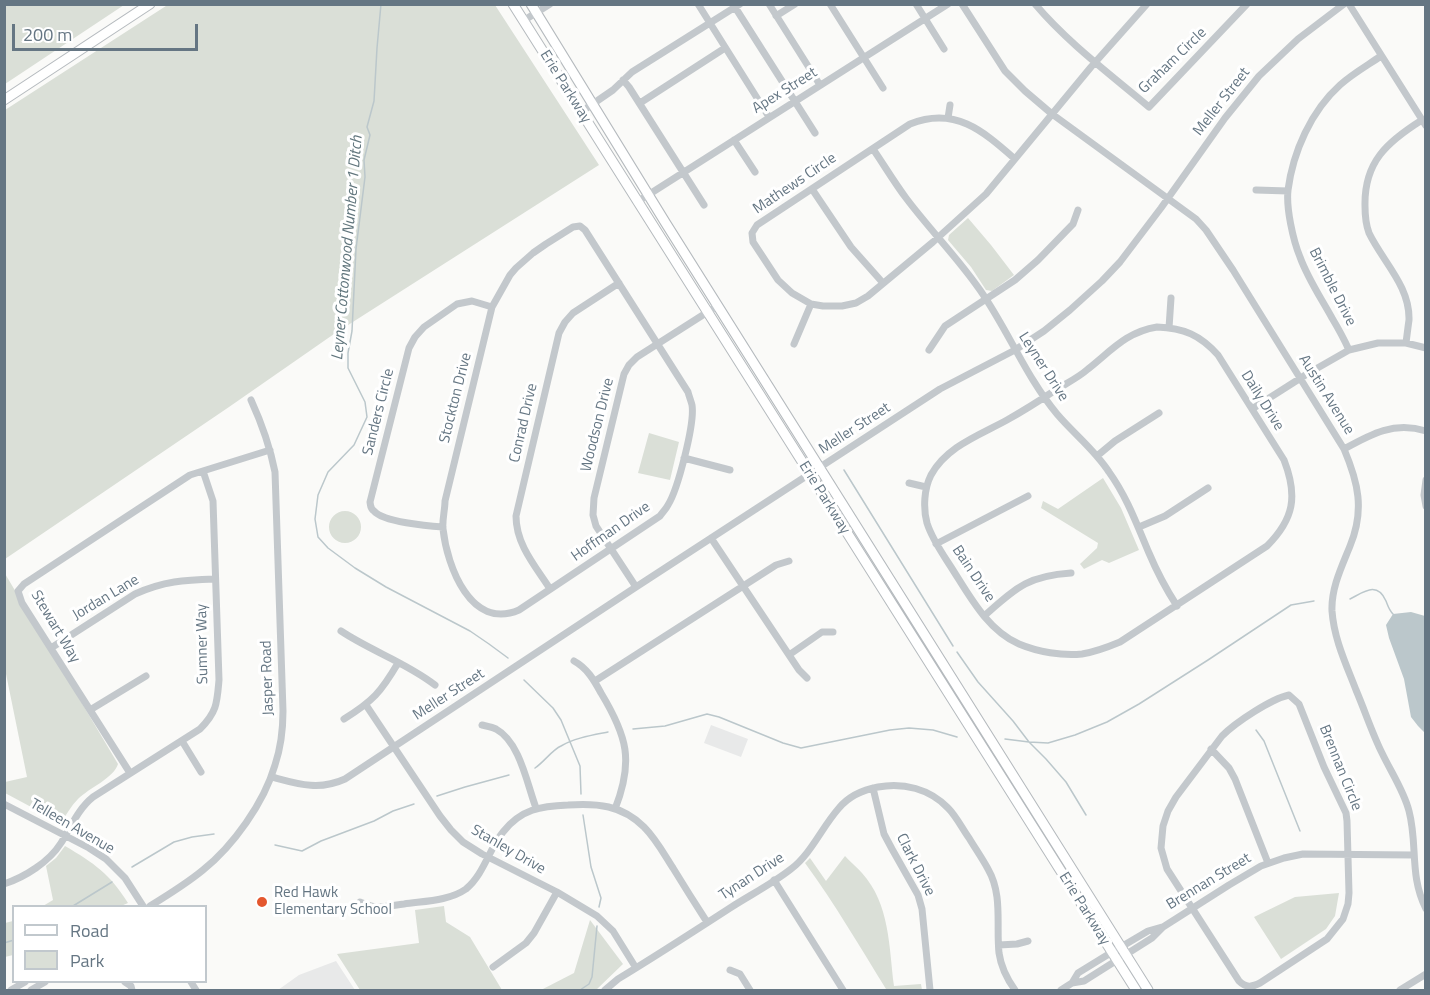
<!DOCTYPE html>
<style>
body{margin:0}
#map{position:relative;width:1430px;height:995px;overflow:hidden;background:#fafaf8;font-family:"Titillium Web",sans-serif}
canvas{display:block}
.frame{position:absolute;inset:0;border:6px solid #657683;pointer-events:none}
.legend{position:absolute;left:12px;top:905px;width:195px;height:78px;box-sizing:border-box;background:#fff;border:2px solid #c1c8cd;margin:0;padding:8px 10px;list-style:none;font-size:18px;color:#657683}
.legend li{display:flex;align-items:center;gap:12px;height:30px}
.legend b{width:30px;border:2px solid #c1c8cd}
.scale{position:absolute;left:12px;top:24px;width:186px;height:27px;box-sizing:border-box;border:3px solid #657683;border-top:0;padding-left:8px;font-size:18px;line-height:21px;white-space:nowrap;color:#657683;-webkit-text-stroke:4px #fff;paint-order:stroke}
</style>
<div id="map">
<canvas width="1430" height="995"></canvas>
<div class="frame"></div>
<ul class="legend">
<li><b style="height:8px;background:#fff"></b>Road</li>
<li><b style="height:16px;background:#dadfd7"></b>Park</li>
</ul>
<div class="scale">200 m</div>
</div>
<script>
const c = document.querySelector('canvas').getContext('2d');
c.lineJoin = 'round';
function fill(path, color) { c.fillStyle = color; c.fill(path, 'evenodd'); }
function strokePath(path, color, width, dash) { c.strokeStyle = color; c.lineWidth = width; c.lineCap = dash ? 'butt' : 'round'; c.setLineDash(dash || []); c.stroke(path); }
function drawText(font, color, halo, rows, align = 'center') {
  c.font = font + ' "Titillium Web",sans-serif'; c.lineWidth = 6; c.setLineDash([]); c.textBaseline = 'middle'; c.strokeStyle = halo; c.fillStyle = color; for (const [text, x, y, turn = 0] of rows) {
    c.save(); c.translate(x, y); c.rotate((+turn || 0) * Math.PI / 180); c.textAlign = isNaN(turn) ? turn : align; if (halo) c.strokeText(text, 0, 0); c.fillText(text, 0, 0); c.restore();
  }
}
fill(new Path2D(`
 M711 725 748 739 741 757 704 743Z
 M336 961 355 990H278L299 975Z`), '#e8e9e9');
fill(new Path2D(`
 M5 4H124V5L5 84Z
 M169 4 495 5 599 165 334 334 229 407 5 559V110Z
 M968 218 991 245 1014 275 992 291 986 290 971 267 948 240 949 235Z
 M649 433 679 442 670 480 638 473Z
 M1103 478 1121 508 1139 550 1109 563 1102 560 1084 569 1080 564 1097 548 1098 543 1041 508 1043 501 1058 509Z
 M329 527a16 16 0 1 1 32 0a16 16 0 1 1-32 0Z
 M4 572 118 764C114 778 89 788 78 799 71 806 66 815 61 823L5 793V782L27 777 5 669Z
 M65 846C94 863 110 874 128 903L121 906H43L53 900 46 866 56 858Z
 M845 856C850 862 857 867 862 873 890 904 889 947 894 986L921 984 922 990H884L886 989C860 947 835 904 805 863L810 858 826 881Z
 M1339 893 1335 916 1326 929 1281 959 1254 917 1295 897Z
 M444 906 446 922 470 937 502 990H360L337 954 419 943 415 910Z
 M590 920 623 964 596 990H541L574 973Z
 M13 921V955L5 957V923Z`), '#dadfd7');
fill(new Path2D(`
 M1411 612 1425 616V733L1418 726 1411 717 1404 679 1389 638 1386 625 1393 614Z`), '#bbc7cb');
strokePath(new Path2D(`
 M381 4 377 48 374 101 367 127 370 135 364 160 365 177 356 249 352 331 348 353V368L365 402 367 417 354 445 328 472 318 495 315 519 318 537 328 548 355 568 386 587 470 631 489 644 508 658
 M844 470 953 646
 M1350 599C1364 592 1377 581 1386 601 1388 606 1389 610 1393 614
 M957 652 978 682 1013 721 1029 742 1048 743 1075 735 1107 722 1139 704 1208 660 1291 605 1314 601
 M524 680 553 708 561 720 580 766 581 794
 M633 729 665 726 707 714 719 717 783 743 801 748 890 730 909 728 933 730 957 737
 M1256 730 1264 741 1300 831
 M1005 739 1029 742 1046 759 1066 782 1086 815
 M535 768C544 762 552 750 561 746 574 738 593 735 608 732
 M437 796 465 787 509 775
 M583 815 591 867 601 898 599 907
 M275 845 302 851 321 841 374 821 393 811 414 804
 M132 867 174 842 192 837 214 834
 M73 906 112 882
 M4 943 14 940
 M580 990 589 984 592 977 597 926`), '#bbc7cb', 1.5);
const major = new Path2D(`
 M513 4 1136 990
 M531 4 665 222 1148 990
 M4 100 150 4`);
strokePath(major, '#b5babe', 11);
strokePath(new Path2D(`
 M698 4 769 117
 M733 4 815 133
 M769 4 820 85
 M830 4 883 88
 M916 4 944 49
 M962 4 1005 71 1025 91 1052 114 1196 219 1206 230 1233 270 1344 449C1358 482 1365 510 1350 546 1342 566 1331 588 1332 611 1334 639 1346 664 1356 690 1365 711 1372 733 1382 753 1391 772 1404 791 1409 811 1418 845 1409 875 1426 909
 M1035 4C1068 43 1110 74 1149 107L1247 4
 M1349 4 1426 126
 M776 16 795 4
 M523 21 550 4
 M623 80 629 87 704 205
 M640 103 725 48
 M581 112 613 90 632 72 740 4
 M948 118 950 105
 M734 140 755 172
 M873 149C884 165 894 182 906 198 930 230 958 258 980 290 1008 330 1026 377 1057 414 1074 434 1095 450 1109 472 1127 497 1137 525 1149 553 1157 572 1166 589 1177 606
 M1015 159C983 131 955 106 910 124L757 225 752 233 753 242 778 280 792 293 811 304 823 306H842L856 303 868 296 933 242 986 194 1091 67 1147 4
 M812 189 851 247 883 283
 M1256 190 1288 191
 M637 202 948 4
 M580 226 585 230 688 392C689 396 691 401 692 405 695 423 678 489 668 505 666 509 662 513 660 516L519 610C471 631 447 566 443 529 442 520 445 510 445 501L492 307 510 275 516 268 533 253 546 244 573 227Z
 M1157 327C1184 328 1200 335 1218 355L1284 460C1298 496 1294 519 1267 546L1120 642C1108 647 1095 652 1082 654 1062 656 1038 652 1019 644 987 630 969 595 951 567 942 553 932 539 927 523 923 508 924 489 931 475 947 446 980 435 1007 420 1023 411 1039 401 1054 391 1065 384 1078 378 1088 369 1111 351 1126 332 1157 327Z
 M1169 328 1171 298
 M1406 343C1407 335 1408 327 1409 320 1410 286 1383 262 1369 233 1366 225 1365 215 1365 206 1364 162 1387 142 1422 120
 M794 344 811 304
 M929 350 945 326 1015 280 1038 260 1073 224 1078 210
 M1349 350C1344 339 1338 328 1332 318 1321 298 1308 279 1300 257 1293 240 1286 208 1288 190 1293 152 1311 111 1340 85 1352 74 1368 65 1381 56
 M1252 409 1307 374 1349 350 1378 343H1406L1426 348
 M1344 449C1371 434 1394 421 1426 431
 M1097 456 1115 441 1159 413
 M684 458 730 470
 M1426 480 1424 495 1426 506
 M909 483 926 487
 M443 527C428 526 383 522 374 511 370 508 371 507 370 502L409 348 415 337 424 327 457 304 472 301 492 307
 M1139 527 1165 516 1208 488
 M711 538 799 670 807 678
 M936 544 1028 496
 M636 587 596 526 593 515 594 498 624 374 629 365 637 357 717 306
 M550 589C536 567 516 545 516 516L559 333 565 322 573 313 619 283
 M984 616C1016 588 1027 576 1071 573
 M341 631C371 651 407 663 435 685
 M51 648 135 594C164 581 184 580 215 579
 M789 655 822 632H833
 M574 661C587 668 594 680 601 693 627 736 634 761 615 809
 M595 681 776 565 789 561
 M1289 695 1299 704 1324 767 1346 813 1347 821 1349 893 1348 904 1343 919 1327 939 1260 983C1252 987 1246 988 1239 981L1167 869 1161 848 1163 826 1168 811 1176 797 1222 736C1236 722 1271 699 1289 695Z
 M366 705 440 816 451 830 463 842 482 854 557 892 597 916 613 931 636 968
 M90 710 146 676
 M344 719C373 701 381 692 398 663
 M482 725C486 726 492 727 496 729 520 742 527 784 536 808
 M182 741 201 772
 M1211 749 1229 768 1235 779 1268 863
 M130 773 22 603 18 591 24 584 190 475 270 450
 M272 777C298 784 319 791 345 779L636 587 940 389 1015 350 1044 331 1070 310 1102 281 1120 262 1161 208 1225 118 1259 76 1298 39 1344 4
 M873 788 884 834 892 849 918 895 922 909 930 990
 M4 804 89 848 106 859 125 878 143 906
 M774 880 843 990
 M4 884C25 877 49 862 61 843 71 827 78 809 93 797L200 729C217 712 217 703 219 680L213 501 203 471
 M360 902C365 904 371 907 377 907 386 907 395 905 404 904 424 901 449 901 466 889 484 874 489 849 503 832 521 809 541 806 568 805 597 803 622 805 644 827 656 839 664 854 673 868 684 886 696 905 707 922
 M150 906C168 895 186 884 203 870 233 846 264 803 275 765 281 747 283 729 283 711L275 472C270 447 262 424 251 400
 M999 945 1017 944 1028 941
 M493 967 526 943 534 933 557 892
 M730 970 740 974 750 990
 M125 982 131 986 132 990
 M191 982 196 990
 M1072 983 1078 973 1104 957 1148 931 1162 927
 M11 990 25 982
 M31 990 45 982
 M605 990 618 979C656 956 693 932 730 908 750 895 772 884 791 869 811 854 822 827 839 808 849 796 862 790 878 787 903 782 930 789 948 808 956 816 962 828 969 838 975 848 982 858 988 869 1003 895 996 925 999 953 1001 967 1007 979 1015 990
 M1061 990 1072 983 1084 981 1152 938 1163 927 1229 885 1261 866 1284 858 1303 854 1413 855
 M1400 990 1426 974`), '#c3c8cc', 7);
strokePath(major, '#fff', 9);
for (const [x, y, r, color] of [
 [262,902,6,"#e4572e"]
]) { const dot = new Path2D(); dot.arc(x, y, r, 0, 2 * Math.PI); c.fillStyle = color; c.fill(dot); strokePath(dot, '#fff', 2); }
drawText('15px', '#657683', '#fff', [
 ["Graham Circle",1173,61,-44],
 ["Erie Parkway",565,87,58],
 ["Apex Street",785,91,-32],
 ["Meller Street",1222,102,-52],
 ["Mathews Circle",795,184,-34],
 ["Brimble Drive",1332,287,63],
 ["Leyner Drive",1043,367,57],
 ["Austin Avenue",1326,395,58],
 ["Stockton Drive",456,398,-76],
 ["Daily Drive",1262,401,58],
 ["Sanders Circle",379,412,-76],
 ["Conrad Drive",524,423,-77],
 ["Woodson Drive",598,425,-76],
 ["Meller Street",855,429,-33],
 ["Erie Parkway",824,498,58],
 ["Hoffman Drive",611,532,-35],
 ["Bain Drive",973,574,56],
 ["Jordan Lane",106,598,-31],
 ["Stewart Way",55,627,59],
 ["Sumner Way",203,644,-91],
 ["Jasper Road",268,678,-92],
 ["Meller Street",449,695,-33],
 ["Brennan Circle",1340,768,68],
 ["Telleen Avenue",72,827,30],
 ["Stanley Drive",508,850,30],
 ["Clark Drive",915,865,63],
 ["Tynan Drive",752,877,-33],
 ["Brennan Street",1209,882,-31],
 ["Erie Parkway",1084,909,58]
]);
drawText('15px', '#657683', '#fff', [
 ["Red Hawk",274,893],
 ["Elementary School",274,910]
], 'left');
drawText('italic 16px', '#60757c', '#fff', [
 ["Leyner Cottonwood Number 1 Ditch",348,248,-85]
]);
</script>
